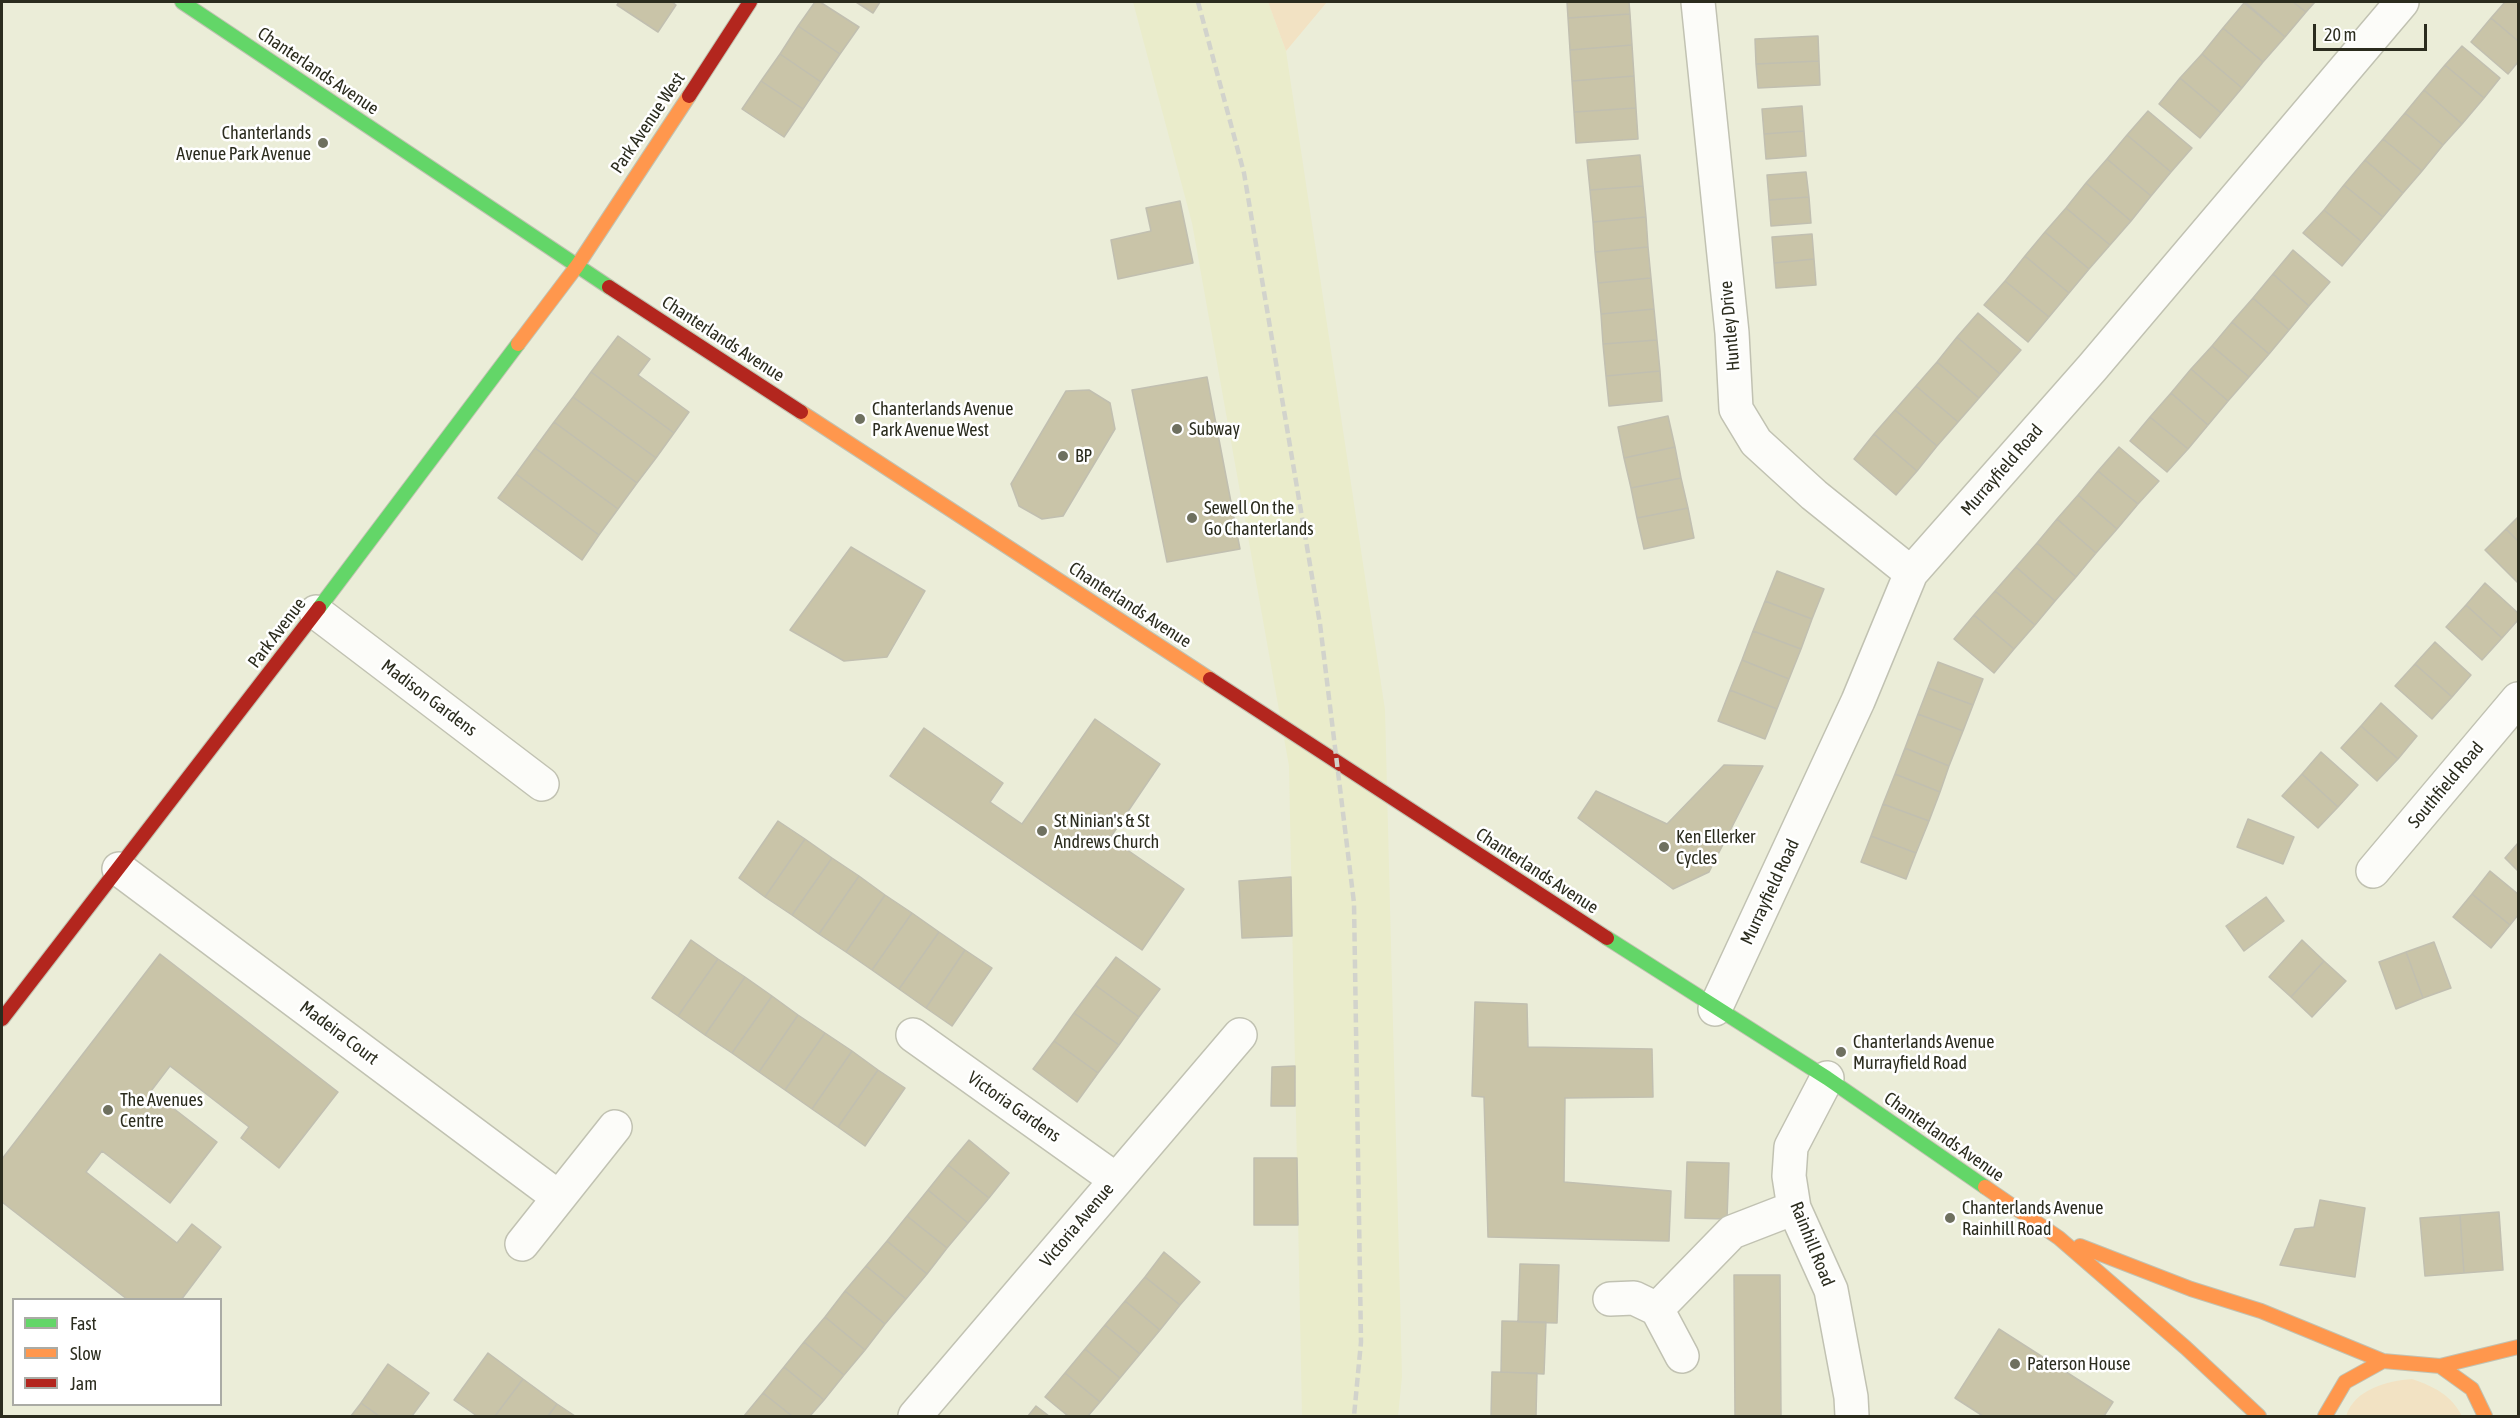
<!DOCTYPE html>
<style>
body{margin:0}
#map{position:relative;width:2520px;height:1418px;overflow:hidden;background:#ebedd8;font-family:"Asap Condensed",sans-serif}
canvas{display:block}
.frame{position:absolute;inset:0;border:3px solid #2b2c1e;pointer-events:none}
.legend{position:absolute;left:12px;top:1298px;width:210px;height:108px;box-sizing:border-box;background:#fff;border:2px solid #aaaba5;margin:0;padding:8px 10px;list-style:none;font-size:18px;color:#2b2c1e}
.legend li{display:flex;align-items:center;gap:12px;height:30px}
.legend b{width:30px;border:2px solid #aaaba5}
.scale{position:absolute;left:2313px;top:24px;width:114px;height:27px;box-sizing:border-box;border:3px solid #2b2c1e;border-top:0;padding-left:8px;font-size:18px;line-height:21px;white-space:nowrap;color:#2b2c1e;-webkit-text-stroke:4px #fff;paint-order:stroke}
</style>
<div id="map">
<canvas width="2520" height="1418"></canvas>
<div class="frame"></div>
<ul class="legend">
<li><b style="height:8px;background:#63d668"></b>Fast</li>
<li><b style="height:8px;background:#ff974d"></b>Slow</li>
<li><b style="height:8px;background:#b3261e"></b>Jam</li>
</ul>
<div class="scale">20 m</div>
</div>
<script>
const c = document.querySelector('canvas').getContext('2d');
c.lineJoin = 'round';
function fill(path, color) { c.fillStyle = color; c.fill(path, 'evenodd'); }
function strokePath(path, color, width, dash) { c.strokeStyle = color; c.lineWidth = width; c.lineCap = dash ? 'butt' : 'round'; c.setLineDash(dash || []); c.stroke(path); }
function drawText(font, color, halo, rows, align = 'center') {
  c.font = font + ' "Asap Condensed",sans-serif'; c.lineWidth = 5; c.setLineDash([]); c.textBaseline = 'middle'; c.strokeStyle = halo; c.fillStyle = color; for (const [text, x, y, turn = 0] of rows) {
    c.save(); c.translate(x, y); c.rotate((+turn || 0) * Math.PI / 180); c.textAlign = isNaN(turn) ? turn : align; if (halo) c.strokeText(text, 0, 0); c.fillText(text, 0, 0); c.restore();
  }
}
fill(new Path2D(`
 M1133 2H1268L1286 51 1385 710 1402 1377 1398 1416H1302L1289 766 1192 223Z`), '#eaeccb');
fill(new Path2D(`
 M1268 2H1327L1286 51Z
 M2412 1379C2435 1387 2451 1395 2462 1416H2346C2355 1389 2387 1381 2412 1379Z`), '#f2e2c3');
const building = new Path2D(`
 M619 2H672L676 5 658 32 617 5Z
 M815 2H820L859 27 840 54 798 26Z
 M856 2H880L873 13Z
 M1567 2H1629L1630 14 1568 18Z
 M2245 2H2293L2306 12 2285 37Z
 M2293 2H2315L2306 12Z
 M2505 2H2518V41L2491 18Z
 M2244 3 2285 37 2263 62 2223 28Z
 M1630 14 1632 45 1570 50 1568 18Z
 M2491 18 2518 41V62L2508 74 2471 42Z
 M798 26 840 54 821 82 780 54Z
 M2223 28 2263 62 2242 88 2202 54Z
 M1818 36 1819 61 1756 64 1755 39Z
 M1632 45 1634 76 1572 81 1570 50Z
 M2462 46 2500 78 2484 98 2445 65Z
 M780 54 821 82 803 109 761 81Z
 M2202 54 2242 88 2221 113 2180 78Z
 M1819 61 1820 85 1758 88 1756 64Z
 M2445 65 2484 98 2462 124 2424 90Z
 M1634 76 1636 108 1574 112 1572 81Z
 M2180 78 2221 113 2200 138 2159 104Z
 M761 81 803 109 784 137 742 109Z
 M2424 90 2462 124 2443 145 2405 113Z
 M1802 106 1804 131 1764 134 1762 109Z
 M1636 108 1638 139 1576 143 1574 112Z
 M2148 111 2192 148 2171 172 2127 135Z
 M2405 113 2443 145 2422 171 2383 139Z
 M1804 131 1806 156 1766 159 1764 134Z
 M2127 135 2171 172 2151 196 2107 159Z
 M2383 139 2422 171 2403 193 2365 160Z
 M1640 155 1643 186 1590 190 1587 160Z
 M2107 159 2151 196 2131 221 2086 183Z
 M2365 160 2403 193 2383 217 2344 185Z
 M1806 172 1809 197 1769 200 1767 175Z
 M2086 183 2131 221 2110 245 2066 208Z
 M2344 185 2383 217 2362 242 2324 210Z
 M1643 186 1646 217 1593 222 1590 190Z
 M1809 197 1811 223 1771 226 1769 200Z
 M1180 201 1193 263 1118 279 1111 240 1151 231 1146 208Z
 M2066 208 2110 245 2089 269 2045 232Z
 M2324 210 2362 242 2342 266 2303 233Z
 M1646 217 1648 247 1595 252 1593 222Z
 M2045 232 2089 269 2069 293 2025 256Z
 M1812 234 1814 259 1774 263 1772 237Z
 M1648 247 1651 278 1598 283 1595 252Z
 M2293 250 2330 282 2309 306 2273 274Z
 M2025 256 2069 293 2049 317 2005 281Z
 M1814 259 1816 285 1776 288 1774 263Z
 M2273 274 2309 306 2289 330 2253 298Z
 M1651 278 1654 309 1601 314 1598 283Z
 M2005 281 2049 317 2028 342 1984 305Z
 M2253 298 2289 330 2269 354 2232 322Z
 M1654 309 1657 340 1603 344 1601 314Z
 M1978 313 2021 350 2000 374 1957 337Z
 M2232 322 2269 354 2249 377 2212 346Z
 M618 336 650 359 638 375 689 412 674 433 591 372Z
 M1957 337 2000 374 1979 398 1937 362Z
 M1657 340 1660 371 1606 376 1603 344Z
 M2212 346 2249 377 2228 401 2191 369Z
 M1937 362 1979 398 1958 422 1916 386Z
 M2191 369 2228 401 2208 425 2171 393Z
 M1660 371 1662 401 1609 406 1606 376Z
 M591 372 674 433 656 458 573 397Z
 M1207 377 1240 549 1167 562 1132 390Z
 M1916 386 1958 422 1937 446 1895 410Z
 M1089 390 1110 403 1115 429 1063 516 1042 519 1019 506 1011 484 1066 391Z
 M2171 393 2208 425 2188 449 2150 417Z
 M573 397 656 458 637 483 554 422Z
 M1895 410 1937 446 1917 471 1874 434Z
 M1668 416 1675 447 1624 458 1618 427Z
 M2150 417 2188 449 2167 472 2130 441Z
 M554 422 637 483 618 509 535 448Z
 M1874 434 1917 471 1896 495 1854 459Z
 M1675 447 1681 478 1631 488 1624 458Z
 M2119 447 2159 481 2138 504 2098 471Z
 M535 448 618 509 599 535 516 474Z
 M2098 471 2138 504 2117 529 2078 495Z
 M516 474 599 535 582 560 498 498Z
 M1681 478 1688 508 1637 518 1631 488Z
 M2078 495 2117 529 2096 553 2057 519Z
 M1688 508 1694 538 1644 549 1637 518Z
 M2518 517V541L2506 529Z
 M2057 519 2096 553 2076 577 2037 543Z
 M2506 529 2518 541V583L2485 550Z
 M2037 543 2076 577 2055 601 2016 567Z
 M851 547 925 591 887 657 844 661 790 630Z
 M2016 567 2055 601 2035 625 1995 591Z
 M1777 571 1824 589 1812 619 1765 601Z
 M2485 583 2518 613V620L2502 638 2466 605Z
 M1995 591 2035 625 2014 649 1974 615Z
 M1765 601 1812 619 1801 649 1753 631Z
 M2466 605 2502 638 2482 660 2446 627Z
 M1974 615 2014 649 1994 673 1954 639Z
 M1753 631 1801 649 1789 679 1742 660Z
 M2435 642 2471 675 2452 697 2415 664Z
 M1742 660 1789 679 1777 709 1730 690Z
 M1938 662 1983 679 1973 705 1928 688Z
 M2415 664 2452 697 2432 719 2395 686Z
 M1928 688 1973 705 1963 731 1918 714Z
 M1730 690 1777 709 1765 739 1718 721Z
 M2381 703 2417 736 2398 759 2361 726Z
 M1918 714 1963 731 1949 766 1905 748Z
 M1095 719 1160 764 1110 838 1184 889 1142 950 890 776 924 728 1003 783 990 802 1022 824Z
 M2361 726 2398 759 2377 781 2341 748Z
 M1905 748 1949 766 1940 792 1895 774Z
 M2321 752 2358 785 2338 807 2302 774Z
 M1724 765 1763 766 1709 872 1673 889 1578 818 1596 791 1667 824Z
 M1895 774 1940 792 1929 821 1883 804Z
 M2302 774 2338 807 2318 828 2282 796Z
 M1883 804 1929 821 1916 853 1871 836Z
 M2248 819 2294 837 2283 864 2237 847Z
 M778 821 805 839 765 897 739 878Z
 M1871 836 1916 853 1906 879 1861 862Z
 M805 839 832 858 792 915 765 897Z
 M2518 843V871L2505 858Z
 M832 858 859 876 819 934 792 915Z
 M2490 871 2518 894V915L2510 925 2472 894Z
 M859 876 885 895 846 952 819 934Z
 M1291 877 1292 936 1242 938 1239 881Z
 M2472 894 2510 925 2491 948 2453 917Z
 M885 895 912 913 872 970 846 952Z
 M2266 897 2284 921 2244 951 2226 926Z
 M912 913 939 932 899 989 872 970Z
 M939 932 965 950 926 1008 899 989Z
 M691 940 718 959 678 1016 652 998Z
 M2302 940 2324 961 2291 997 2269 977Z
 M2434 942 2451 988 2423 998 2406 952Z
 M965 950 992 968 952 1026 926 1008Z
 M2406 952 2423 998 2396 1009 2379 962Z
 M160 954 338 1092 279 1168 241 1138 249 1127 170 1066 151 1091 217 1142 170 1203 102 1151 86 1172 177 1243 192 1224 221 1247 181 1300H128L2 1202V1159Z
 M1116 957 1160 989 1139 1017 1095 985Z
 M718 959 745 977 705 1035 678 1016Z
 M2324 961 2346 981 2312 1017 2291 997Z
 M745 977 772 996 732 1053 705 1035Z
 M1095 985 1139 1017 1119 1045 1074 1013Z
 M772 996 798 1015 759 1072 732 1053Z
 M1475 1002 1527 1004 1528 1047 1652 1049 1653 1097 1565 1098 1564 1182 1671 1191 1669 1241 1488 1237 1484 1097 1472 1096Z
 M1074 1013 1119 1045 1098 1073 1054 1041Z
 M798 1015 825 1033 785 1090 759 1072Z
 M825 1033 852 1051 812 1109 785 1090Z
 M1054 1041 1098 1073 1077 1102 1033 1069Z
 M852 1051 878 1070 838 1127 812 1109Z
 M1295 1066V1106H1271L1272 1067Z
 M878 1070 905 1088 865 1146 838 1127Z
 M969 1140 1009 1173 989 1198 948 1165Z
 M1254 1158H1297L1298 1225H1254Z
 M1687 1162 1729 1163 1727 1219 1685 1218Z
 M948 1165 989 1198 968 1223 928 1190Z
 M928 1190 968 1223 947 1248 907 1216Z
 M2320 1200 2365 1208 2355 1277 2280 1265 2295 1229 2314 1227Z
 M2499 1212 2503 1270 2464 1273 2460 1215Z
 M2460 1215 2464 1273 2425 1276 2420 1218Z
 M907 1216 947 1248 927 1274 887 1241Z
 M887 1241 927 1274 906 1299 866 1266Z
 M1164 1252 1200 1282 1180 1305 1145 1277Z
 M1520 1264 1559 1265 1557 1323 1518 1322Z
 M866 1266 906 1299 885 1324 845 1291Z
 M1734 1275H1780L1781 1416H1735Z
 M1145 1277 1180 1305 1160 1330 1125 1301Z
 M845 1291 885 1324 865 1350 825 1317Z
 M1125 1301 1160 1330 1140 1354 1105 1325Z
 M825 1317 865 1350 844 1375 804 1342Z
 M1502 1321 1546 1322 1544 1374 1501 1372Z
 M1105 1325 1140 1354 1120 1378 1085 1349Z
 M1999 1329 2113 1402 2104 1416H1983L1955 1398Z
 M804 1342 844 1375 824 1400 784 1367Z
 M1085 1349 1120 1378 1100 1402 1065 1373Z
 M488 1353 523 1379 495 1416H477L454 1400Z
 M388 1364 429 1393 412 1416H379L361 1403Z
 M784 1367 824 1400 810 1416H792L763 1393Z
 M1492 1372 1537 1373 1536 1416H1491Z
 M1065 1373 1100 1402 1088 1416H1068L1045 1397Z
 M523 1379 557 1404 548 1416H495Z
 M763 1393 792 1416H744Z
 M361 1403 379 1416H351Z
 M557 1404 575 1416H548Z
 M1036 1406 1049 1416H1028Z`);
fill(building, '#c9c4a8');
strokePath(building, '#c1bfb0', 1.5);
const street = new Path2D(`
 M1698 2 1732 333 1736 409 1756 442 1814 495 1911 573
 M316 612 542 784
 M119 869 558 1197
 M2373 871 2518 699
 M1715 1009 1858 701 1911 573 2092 368 2402 2
 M913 1035 1115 1179
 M1827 1078 1791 1147 1789 1176 1794 1208 1831 1290 1851 1397 1852 1416
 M522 1244 615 1127
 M1610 1299 1634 1298 1657 1309 1682 1356
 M1657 1309 1732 1232 1794 1208
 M915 1416 1240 1035`);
const fast = new Path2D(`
 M182 2 609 287
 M319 608 518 344
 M1607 938 1827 1078 1985 1187`);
const slow = new Path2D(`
 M518 344 577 266 689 96
 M801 412 1210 679
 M1985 1187 2059 1238 2186 1348 2259 1416
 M2080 1246 2191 1289 2261 1311 2383 1361
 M2440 1366 2518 1347
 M2325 1416 2345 1382 2383 1361 2440 1366 2472 1389 2485 1416`);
const jam = new Path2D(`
 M689 96 750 2
 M609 287 801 412
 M1210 679 1607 938
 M2 1019 319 608`);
strokePath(street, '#c1c2b2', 36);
strokePath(fast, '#c1c2b2', 16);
strokePath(slow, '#c1c2b2', 16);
strokePath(jam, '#c1c2b2', 16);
strokePath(street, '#fcfcf9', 33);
strokePath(fast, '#63d668', 14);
strokePath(slow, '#ff974d', 14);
strokePath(jam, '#b3261e', 14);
strokePath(new Path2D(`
 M1198 2 1244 173 1320 624 1354 903 1361 1342 1354 1416`), '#d2d3cc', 4.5, [9, 4.5]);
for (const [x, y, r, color] of [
 [323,143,6,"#6e705f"],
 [860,419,6,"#6e705f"],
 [1177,429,6,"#6e705f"],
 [1063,456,6,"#6e705f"],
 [1192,518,6,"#6e705f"],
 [1042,831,6,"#6e705f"],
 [1664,847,6,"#6e705f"],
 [1841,1052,6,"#6e705f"],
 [108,1110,6,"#6e705f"],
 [1950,1218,6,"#6e705f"],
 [2015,1364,6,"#6e705f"]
]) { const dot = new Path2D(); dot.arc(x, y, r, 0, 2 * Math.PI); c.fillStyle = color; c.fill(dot); strokePath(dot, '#fff', 2); }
drawText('18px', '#2b2c1e', '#fff', [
 ["Chanterlands Avenue",318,71,34],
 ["Park Avenue West",648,123,-56],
 ["Huntley Drive",1730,326,-95],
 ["Chanterlands Avenue",723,339,33],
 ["Murrayfield Road",2002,470,-49],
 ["Chanterlands Avenue",1130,605,33],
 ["Park Avenue",277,633,-53],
 ["Madison Gardens",429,698,37],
 ["Southfield Road",2446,785,-50],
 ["Chanterlands Avenue",1537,871,33],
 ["Murrayfield Road",1770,892,-65],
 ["Madeira Court",339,1033,37],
 ["Victoria Gardens",1014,1107,35],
 ["Chanterlands Avenue",1944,1137,35],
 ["Victoria Avenue",1077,1225,-50],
 ["Rainhill Road",1812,1244,68]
]);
drawText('18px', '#2b2c1e', '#fff', [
 ["Chanterlands",311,133,"right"],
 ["Avenue Park Avenue",311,154,"right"],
 ["Chanterlands Avenue",872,409],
 ["Park Avenue West",872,430],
 ["Subway",1189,429],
 ["BP",1075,456],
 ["Sewell On the",1204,508],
 ["Go Chanterlands",1204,529],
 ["St Ninian's & St",1054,821],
 ["Andrews Church",1054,842],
 ["Ken Ellerker",1676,837],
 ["Cycles",1676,858],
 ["Chanterlands Avenue",1853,1042],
 ["Murrayfield Road",1853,1063],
 ["The Avenues",120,1100],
 ["Centre",120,1121],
 ["Chanterlands Avenue",1962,1208],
 ["Rainhill Road",1962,1229],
 ["Paterson House",2027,1364]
], 'left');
</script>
